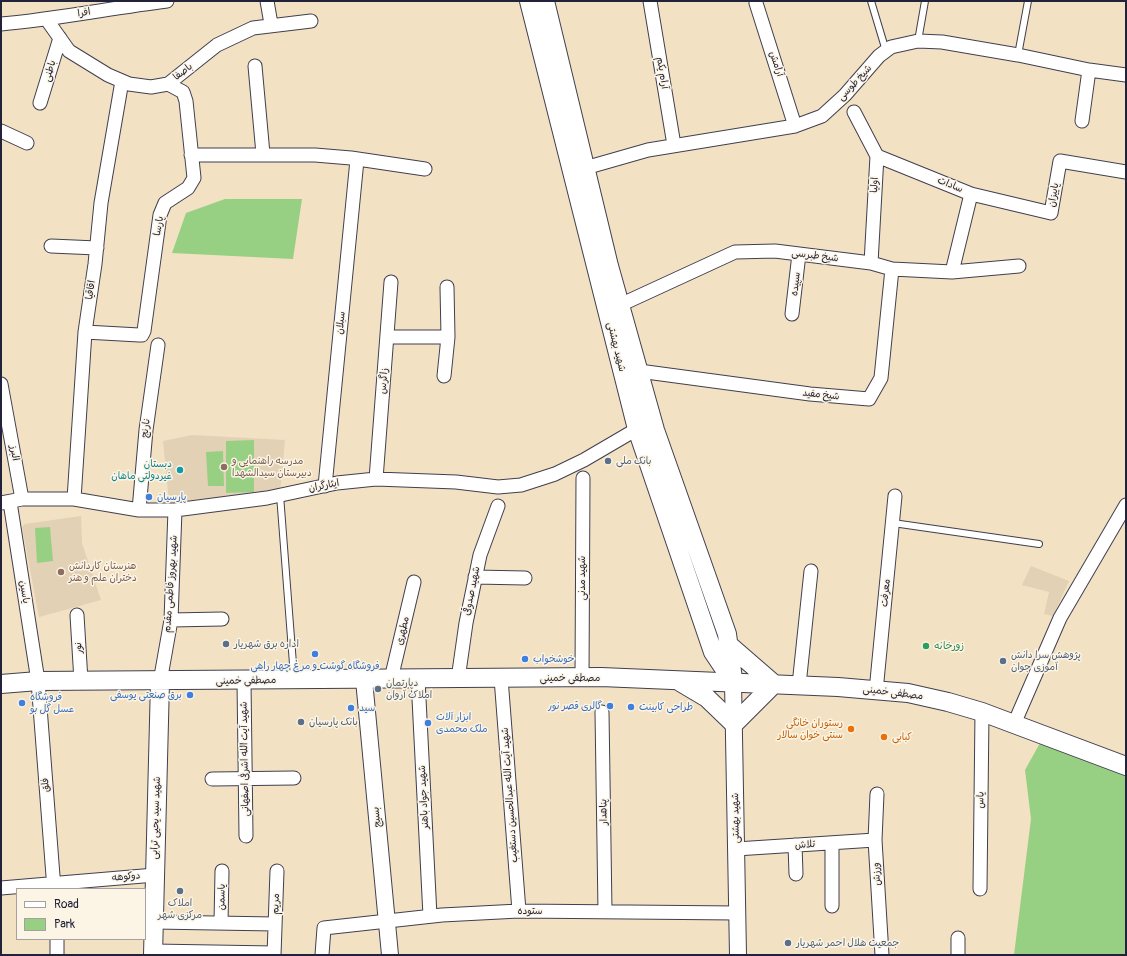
<!DOCTYPE html>
<meta charset="utf-8">
<style>
body{margin:0}
#map{position:relative;width:1127px;height:956px;overflow:hidden;background:#f2e1c2;font-family:Pangolin,sans-serif}
canvas{display:block}
.frame{position:absolute;inset:0;border:2px solid #22223b;pointer-events:none}
.legend{position:absolute;left:16px;top:888px;width:130px;height:52px;box-sizing:border-box;background:#fcf5e5;border:1px solid #a5a1a1;margin:0;padding:5px 7px;list-style:none;font-size:12px;color:#22223b}
.legend li{display:flex;align-items:center;gap:8px;height:20px}
.legend b{width:20px;border:1px solid #a5a1a1}
</style>
<div id="map">
<canvas width="1127" height="956"></canvas>
<div class="frame"></div>
<ul class="legend">
<li><b style="height:5px;background:#fff"></b>Road</li>
<li><b style="height:11px;background:#97d083"></b>Park</li>
</ul>
</div>
<script>
const c = document.querySelector('canvas').getContext('2d');
c.lineJoin = 'round';
function fill(path, color) { c.fillStyle = color; c.fill(path, 'evenodd'); }
function strokePath(path, color, width, dash) { c.strokeStyle = color; c.lineWidth = width; c.lineCap = dash ? 'butt' : 'round'; c.setLineDash(dash || []); c.stroke(path); }
function drawText(font, color, halo, rows, align = 'center') {
  c.font = font + ' Pangolin,"Playpen Sans Arabic",sans-serif'; c.lineWidth = 3; c.setLineDash([]); c.textBaseline = 'middle'; c.strokeStyle = halo; c.fillStyle = color; for (const [text, x, y, turn = 0] of rows) {
    c.save(); c.translate(x, y); c.rotate((+turn || 0) * Math.PI / 180); c.textAlign = isNaN(turn) ? turn : align; if (halo) c.strokeText(text, 0, 0); c.fillText(text, 0, 0); c.restore();
  }
}
fill(new Path2D(`
 M192 435 285 440 280 493 169 502 163 441Z
 M81 516 82 543 101 600 39 617 22 527 25 524Z
 M1031 566 1069 581 1053 616 1044 614 1049 592 1022 585Z`), '#e3d1b5');
fill(new Path2D(`
 M225 199H302L293 259 172 253 186 213Z
 M254 440V492L226 493V441Z
 M223 451 224 486H208L206 452Z
 M50 527 53 561 37 563 35 528Z
 M1040 743 1126 775V955H1014L1031 819 1025 770Z`), '#97d083');
const service = new Path2D(`
 M871 1 886 51
 M918 41 925 1
 M1018 55 1028 1
 M280 495 294 677
 M893 523 1039 544`);
const minor = new Path2D(`
 M267 1 271 24
 M650 1 674 145
 M756 3 795 126
 M47 20 69 51 108 75 129 84 151 87 168 84 217 45 253 28 311 21
 M1 24C57 19 111 8 167 1
 M255 66 263 154
 M40 103 60 38
 M854 112 877 156 871 263
 M1082 121 1089 70
 M1 131 27 143
 M191 155H315L351 158 425 169
 M877 156 971 194 952 272
 M585 168 648 150 795 126 822 116 845 95 879 56 891 47 918 41 942 42 1018 55 1089 70 1126 75
 M971 194 1051 213 1060 161 1126 172
 M51 246 97 248
 M620 305 735 252 775 251 871 263 892 269 952 272 1019 266
 M792 314 799 254
 M85 332 139 335H142L144 331 160 215 165 203 188 188 194 178 186 101 183 92 168 84
 M387 337H448
 M639 371 810 394 869 399 881 378 892 269
 M444 376 448 337 447 287
 M1 384 22 499
 M376 479 391 282
 M325 486 357 160
 M74 499 85 332 95 264 101 203 122 81
 M10 502 38 681 54 889
 M1 503 22 499H74L139 510H175L267 498 337 483 376 479 456 482 498 487 521 485 555 474 584 460 637 429
 M139 510 146 430 158 345
 M475 577 525 578
 M77 615 81 681
 M171 620 222 619
 M501 678 519 911
 M582 678 583 478
 M391 679 414 582
 M418 679 430 916
 M458 679 466 623 480 555 498 506
 M244 681 246 836
 M160 682 171 620 175 510
 M799 685 811 571
 M876 691 895 496
 M602 712 605 911
 M1014 724 1060 618 1126 505
 M212 779 294 778
 M877 794 875 840 882 955
 M832 843V906
 M795 845 796 874
 M736 849 875 840
 M1 888 155 875
 M980 889 982 712
 M154 922 275 924
 M221 923 222 871
 M57 939V955
 M153 951 274 953
 M274 955 277 871
 M322 955 324 928 442 915 519 911 737 913
 M958 955V938`);
const tertiary = new Path2D(`
 M364 680 390 955
 M733 682 738 955`);
const secondary = new Path2D(`
 M529 1 637 429 713 652 733 682
 M545 1 609 266 655 430 727 634 733 679
 M680 682 707 698 734 724 774 684 729 645
 M1 684 38 681 601 677 838 687 908 693 948 702 982 712 1126 766
 M153 955 160 682`);
strokePath(service, '#413f4f', 8);
strokePath(minor, '#413f4f', 15);
strokePath(tertiary, '#413f4f', 18);
strokePath(secondary, '#413f4f', 20);
strokePath(service, '#fff', 6);
strokePath(minor, '#fff', 13);
strokePath(tertiary, '#fff', 16);
strokePath(secondary, '#fff', 18);
for (const [x, y, r, color] of [
 [608,461,4,"#5c6f8a"],
 [224,467,4,"#8d6e63"],
 [180,470,4,"#0f9aa8"],
 [149,497,4,"#3f7fe0"],
 [61,572,4,"#8d6e63"],
 [226,644,4,"#5c6f8a"],
 [926,646,4,"#2e9e5b"],
 [315,654,4,"#3f7fe0"],
 [525,659,4,"#3f7fe0"],
 [1003,661,4,"#5c6f8a"],
 [378,689,4,"#5c6f8a"],
 [190,695,4,"#3f7fe0"],
 [22,703,4,"#3f7fe0"],
 [610,706,4,"#3f7fe0"],
 [631,707,4,"#3f7fe0"],
 [351,708,4,"#3f7fe0"],
 [301,722,4,"#5c6f8a"],
 [428,723,4,"#3f7fe0"],
 [851,729,4,"#e8710a"],
 [884,737,4,"#e8710a"],
 [180,891,4,"#5c6f8a"],
 [788,943,4,"#5c6f8a"]
]) { const dot = new Path2D(); dot.arc(x, y, r, 0, 2 * Math.PI); c.fillStyle = color; c.fill(dot); strokePath(dot, '#fcf5e5', 1.5); }
drawText('10px', '#22223b', '#fcf5e5', [
 ["افرا",84,13,-10],
 ["آرامش",776,64,72],
 ["باطنی",50,71,-73],
 ["باصفا",183,72,-38],
 ["آرام یکم",662,73,81],
 ["شیخ طوسی",855,83,-47],
 ["اولیا",875,185,-87],
 ["سادات",950,185,22],
 ["پاییزان",1054,195,-81],
 ["پارسا",159,226,-80],
 ["شیخ طبرسی",815,256,7],
 ["سپیده",796,284,-83],
 ["اقاقیا",91,290,-81],
 ["سبلان",341,323,-84],
 ["شهید بهشتی",616,347,76],
 ["زاگرس",384,381,-86],
 ["شیخ مفید",821,395,6],
 ["نارنج",146,428,-83],
 ["البرز",14,453,80],
 ["ایثارگران",324,486,-11],
 ["شهید مدنی",582,578,-90],
 ["شهید بهروز فاطمی مقدم",171,584,-86],
 ["شهید صدوقی",472,591,-78],
 ["یاسین",24,592,81],
 ["معرفت",886,593,-84],
 ["مطهری",403,631,-76],
 ["نور",79,648,-94],
 ["مصطفی خمینی",570,678],
 ["مصطفی خمینی",246,681,-1],
 ["مصطفی خمینی",893,693,7],
 ["شهید آیت الله اشرفی اصفهانی",245,759,-91],
 ["فلق",46,785,-95],
 ["شهید آیت الله عبدالحسین دستغیب",510,795,-94],
 ["شهید جواد باهنر",424,797,-93],
 ["یاس",981,800,-89],
 ["پناهدار",604,812,-91],
 ["بسیج",377,817,-95],
 ["شهید سید یحیی ترابی",156,818,-88],
 ["شهید بهشتی",736,818,-91],
 ["تلاش",805,845,-4],
 ["ورزش",877,874,-94],
 ["دوکوهه",126,877,-5],
 ["یاسمن",222,897,-89],
 ["مریم",276,904,-88],
 ["ستوده",530,911]
]);
drawText('10px', '#785e54', '#fcf5e5', [
 ["مدرسه راهنمایی و",232,461],
 ["دبیرستان سیدالشهدا",232,473],
 ["هنرستان کاردانش",69,566],
 ["دختران علم و هنر",69,578]
], 'left');
drawText('10px', '#4e5e75', '#fcf5e5', [
 ["بانک ملی",616,461],
 ["اداره برق شهریار",234,644],
 ["پژوهش سرا دانش",1011,655],
 ["آموزی جوان",1011,667],
 ["دپارتمان",386,683],
 ["املاک آروان",386,695],
 ["بانک پارسیان",309,722],
 ["املاک",180,903,"center"],
 ["مرکزی شهر",180,915,"center"],
 ["جمعیت هلال احمر شهریار",796,943]
], 'left');
drawText('10px', '#0d838f', '#fcf5e5', [
 ["دبستان",172,464],
 ["غیردولتی ماهان",172,476]
], 'right');
drawText('10px', '#366cbe', '#fcf5e5', [
 ["پارسیان",157,497],
 ["خوشخواب",533,659],
 ["فروشگاه گوشت و مرغ چهار راهی",315,666,"center"],
 ["برق صنعتی یوسفی",182,695,"right"],
 ["فروشگاه",30,697],
 ["عسل گل بو",30,709],
 ["گالری قصر نور",602,706,"right"],
 ["طراحی کابینت",639,707],
 ["سید",359,708],
 ["ابزار آلات",436,717],
 ["ملک محمدی",436,729]
], 'left');
drawText('10px', '#27864d', '#fcf5e5', [
 ["زورخانه",934,646]
], 'left');
drawText('10px', '#c56008', '#fcf5e5', [
 ["رستوران خانگی",843,723],
 ["سنتی خوان سالار",843,735],
 ["کبابی",892,737,"left"]
], 'right');
</script>
